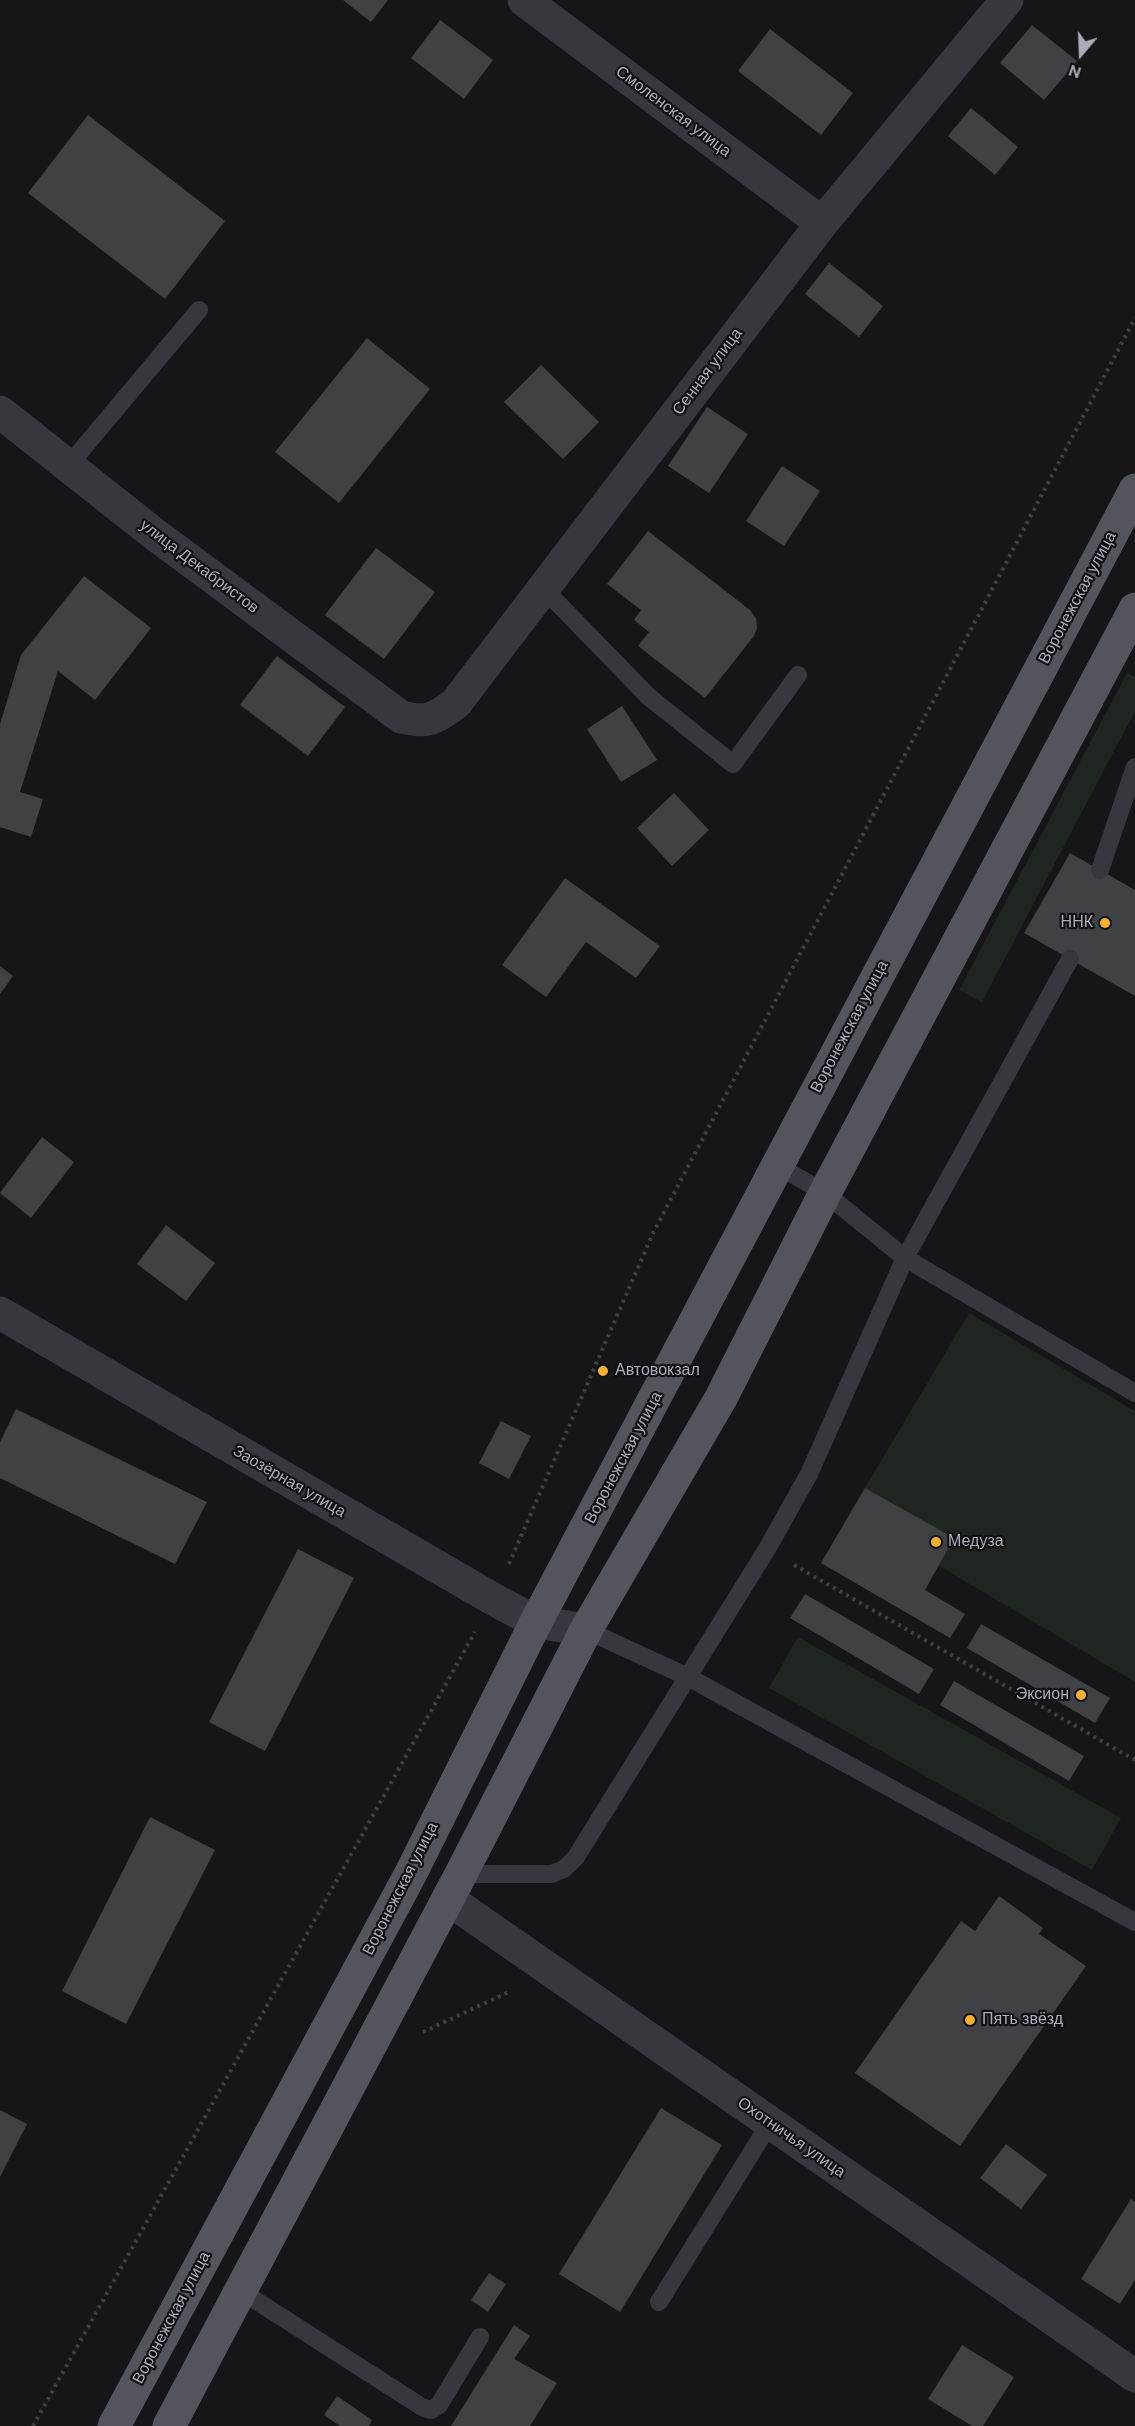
<!DOCTYPE html>
<meta charset="utf-8">
<style>
body{margin:0}
#map{position:relative;width:1135px;height:2426px;overflow:hidden;background:#161618;font-family:"DM Sans",sans-serif}
canvas{display:block}
.north{position:absolute;left:1051px;top:24px;width:60px;height:60px;-webkit-text-stroke:4px #111113;paint-order:stroke;rotate:199deg;font-size:16px;font-weight:700;line-height:24px;text-align:center;color:#a8adb8}
.north::after{content:'';display:block;margin:auto;width:21px;height:27px;background:#a8adb8;clip-path:polygon(50% 0,100% 100%,50% 72%,0 100%)}
</style>
<div id="map">
<canvas width="1135" height="2426"></canvas>
<div class="north">N</div>
</div>
<script>
const c = document.querySelector('canvas').getContext('2d');
c.lineJoin = 'round';
function fill(path, color) { c.fillStyle = color; c.fill(path, 'evenodd'); }
function strokePath(path, color, width, dash) { c.strokeStyle = color; c.lineWidth = width; c.lineCap = dash ? 'butt' : 'round'; c.setLineDash(dash || []); c.stroke(path); }
function drawText(font, color, halo, rows, align = 'center') {
  c.font = font + ' "DM Sans",sans-serif'; c.lineWidth = 4.5; c.setLineDash([]); c.textBaseline = 'middle'; c.strokeStyle = halo; c.fillStyle = color; for (const [text, x, y, turn = 0] of rows) {
    c.save(); c.translate(x, y); c.rotate((+turn || 0) * Math.PI / 180); c.textAlign = isNaN(turn) ? turn : align; if (halo) c.strokeText(text, 0, 0); c.fillText(text, 0, 0); c.restore();
  }
}
fill(new Path2D(`
 M1127 673 1135 677V711L982 1002 959 990Z
 M969 1313 1135 1411V1682L850 1513Z
 M798 1637 1121 1818 1092 1870 769 1688Z`), '#1e261f');
fill(new Path2D(`
 M343 0H388L371 22Z
 M440 20 493 60 464 99 411 58Z
 M1032 25 1077 61 1044 100 1000 63Z
 M770 29 853 93 821 135 738 71Z
 M971 108 1018 147 995 175 948 136Z
 M88 115 225 221 165 299 28 193Z
 M829 263 883 306 859 337 805 294Z
 M367 338 430 389 339 503 275 452Z
 M541 365 599 422 563 459 504 402Z
 M707 407 748 434 709 493 668 466Z
 M782 466 820 491 784 546 746 521Z
 M648 531 750 610 756 618 757 628 754 636 705 698 638 646 649 632 634 620 641 610 607 584Z
 M376 548 435 592 384 659 325 615Z
 M84 576 151 628 95 700 58 671 20 792 43 799 31 837 0 827V724L21 655Z
 M277 656 345 707 308 756 240 705Z
 M622 706 657 760 621 782 587 729Z
 M674 793 709 830 672 866 637 828Z
 M1070 853 1135 890V996L1024 933Z
 M565 878 660 946 636 978 586 942 546 997 502 965Z
 M0 966 13 976 0 994Z
 M42 1137 74 1162 31 1218 0 1193Z
 M166 1225 215 1263 186 1301 137 1264Z
 M16 1409 207 1502 175 1564 0 1478V1442Z
 M501 1421 531 1436 509 1479 479 1463Z
 M865 1488 954 1538 925 1590 965 1614 950 1638 821 1563Z
 M298 1549 354 1578 265 1751 209 1722Z
 M805 1594 934 1669 919 1694 790 1618Z
 M981 1624 1110 1698 1095 1723 967 1648Z
 M954 1681 1084 1756 1069 1781 940 1705Z
 M150 1817 215 1850 126 2024 62 1991Z
 M999 1896 1043 1928 1039 1934 1086 1966 960 2146 855 2073 961 1921 975 1931Z
 M661 2108 722 2145 620 2312 559 2274Z
 M0 2110 27 2124 0 2177Z
 M1006 2144 1047 2175 1021 2209 980 2178Z
 M1131 2199 1135 2202V2280L1120 2304 1081 2279Z
 M489 2273 506 2284 488 2312 471 2300Z
 M514 2325 530 2336 514 2359 557 2383 530 2426H451Z
 M962 2345 1014 2377 983 2426H972L928 2399Z
 M337 2396 372 2420 369 2426H340L324 2415Z`), '#404145');
strokePath(new Path2D(`
 M509 1564 653 1233 1135 318
 M794 1565 1135 1760
 M423 2032 511 1991
 M33 2426 475 1632`), '#3d3f44', 4, [3, 4.5]);
strokePath(new Path2D(`
 M68 466 199 310
 M543 588 649 697 733 764 798 675
 M1100 870 1135 767
 M777 1165 825 1193 905 1258 1135 1393
 M586 1630 688 1677 1135 1922
 M461 1874H552L564 1869 576 1857 767 1549 809 1474 905 1258 1070 959
 M241 2291 422 2407 431 2410 439 2405 480 2337
 M659 2302 770 2123`), '#37383d', 18);
strokePath(new Path2D(`
 M524 0 822 223
 M0 412 153 533 401 717C427 723 434 720 456 703L822 223 1007 0
 M0 1313 493 1599 536 1622 586 1630
 M448 1899 1135 2376`), '#37383d', 33);
strokePath(new Path2D(`
 M114 2426 411 1873 536 1622 1135 490
 M169 2426 461 1874 586 1630 721 1398 825 1193 1135 609`), '#53555c', 33);
for (const [x, y, r, color] of [
 [1105,923,6,"#f2b134"],
 [603,1371,6,"#f2b134"],
 [936,1542,6,"#f2b134"],
 [1081,1695,6,"#f2b134"],
 [970,2020,6,"#f2b134"]
]) { const dot = new Path2D(); dot.arc(x, y, r, 0, 2 * Math.PI); c.fillStyle = color; c.fill(dot); strokePath(dot, '#111113', 2); }
drawText('16px', '#a8adb8', '#111113', [
 ["Смоленская улица",673,112,37],
 ["Сенная улица",708,372,-53],
 ["улица Декабристов",199,567,37],
 ["Воронежская улица",1078,598,-62],
 ["Воронежская улица",850,1027,-62],
 ["Воронежская улица",624,1458,-62],
 ["Заозёрная улица",289,1482,30],
 ["Воронежская улица",401,1889,-63],
 ["Охотничья улица",791,2138,35],
 ["Воронежская улица",172,2318,-62]
]);
drawText('16px', '#a8adb8', '#111113', [
 ["ННК",1093,923,"right"],
 ["Автовокзал",615,1371],
 ["Медуза",948,1542],
 ["Эксион",1069,1695,"right"],
 ["Пять звёзд",982,2020]
], 'left');
</script>
